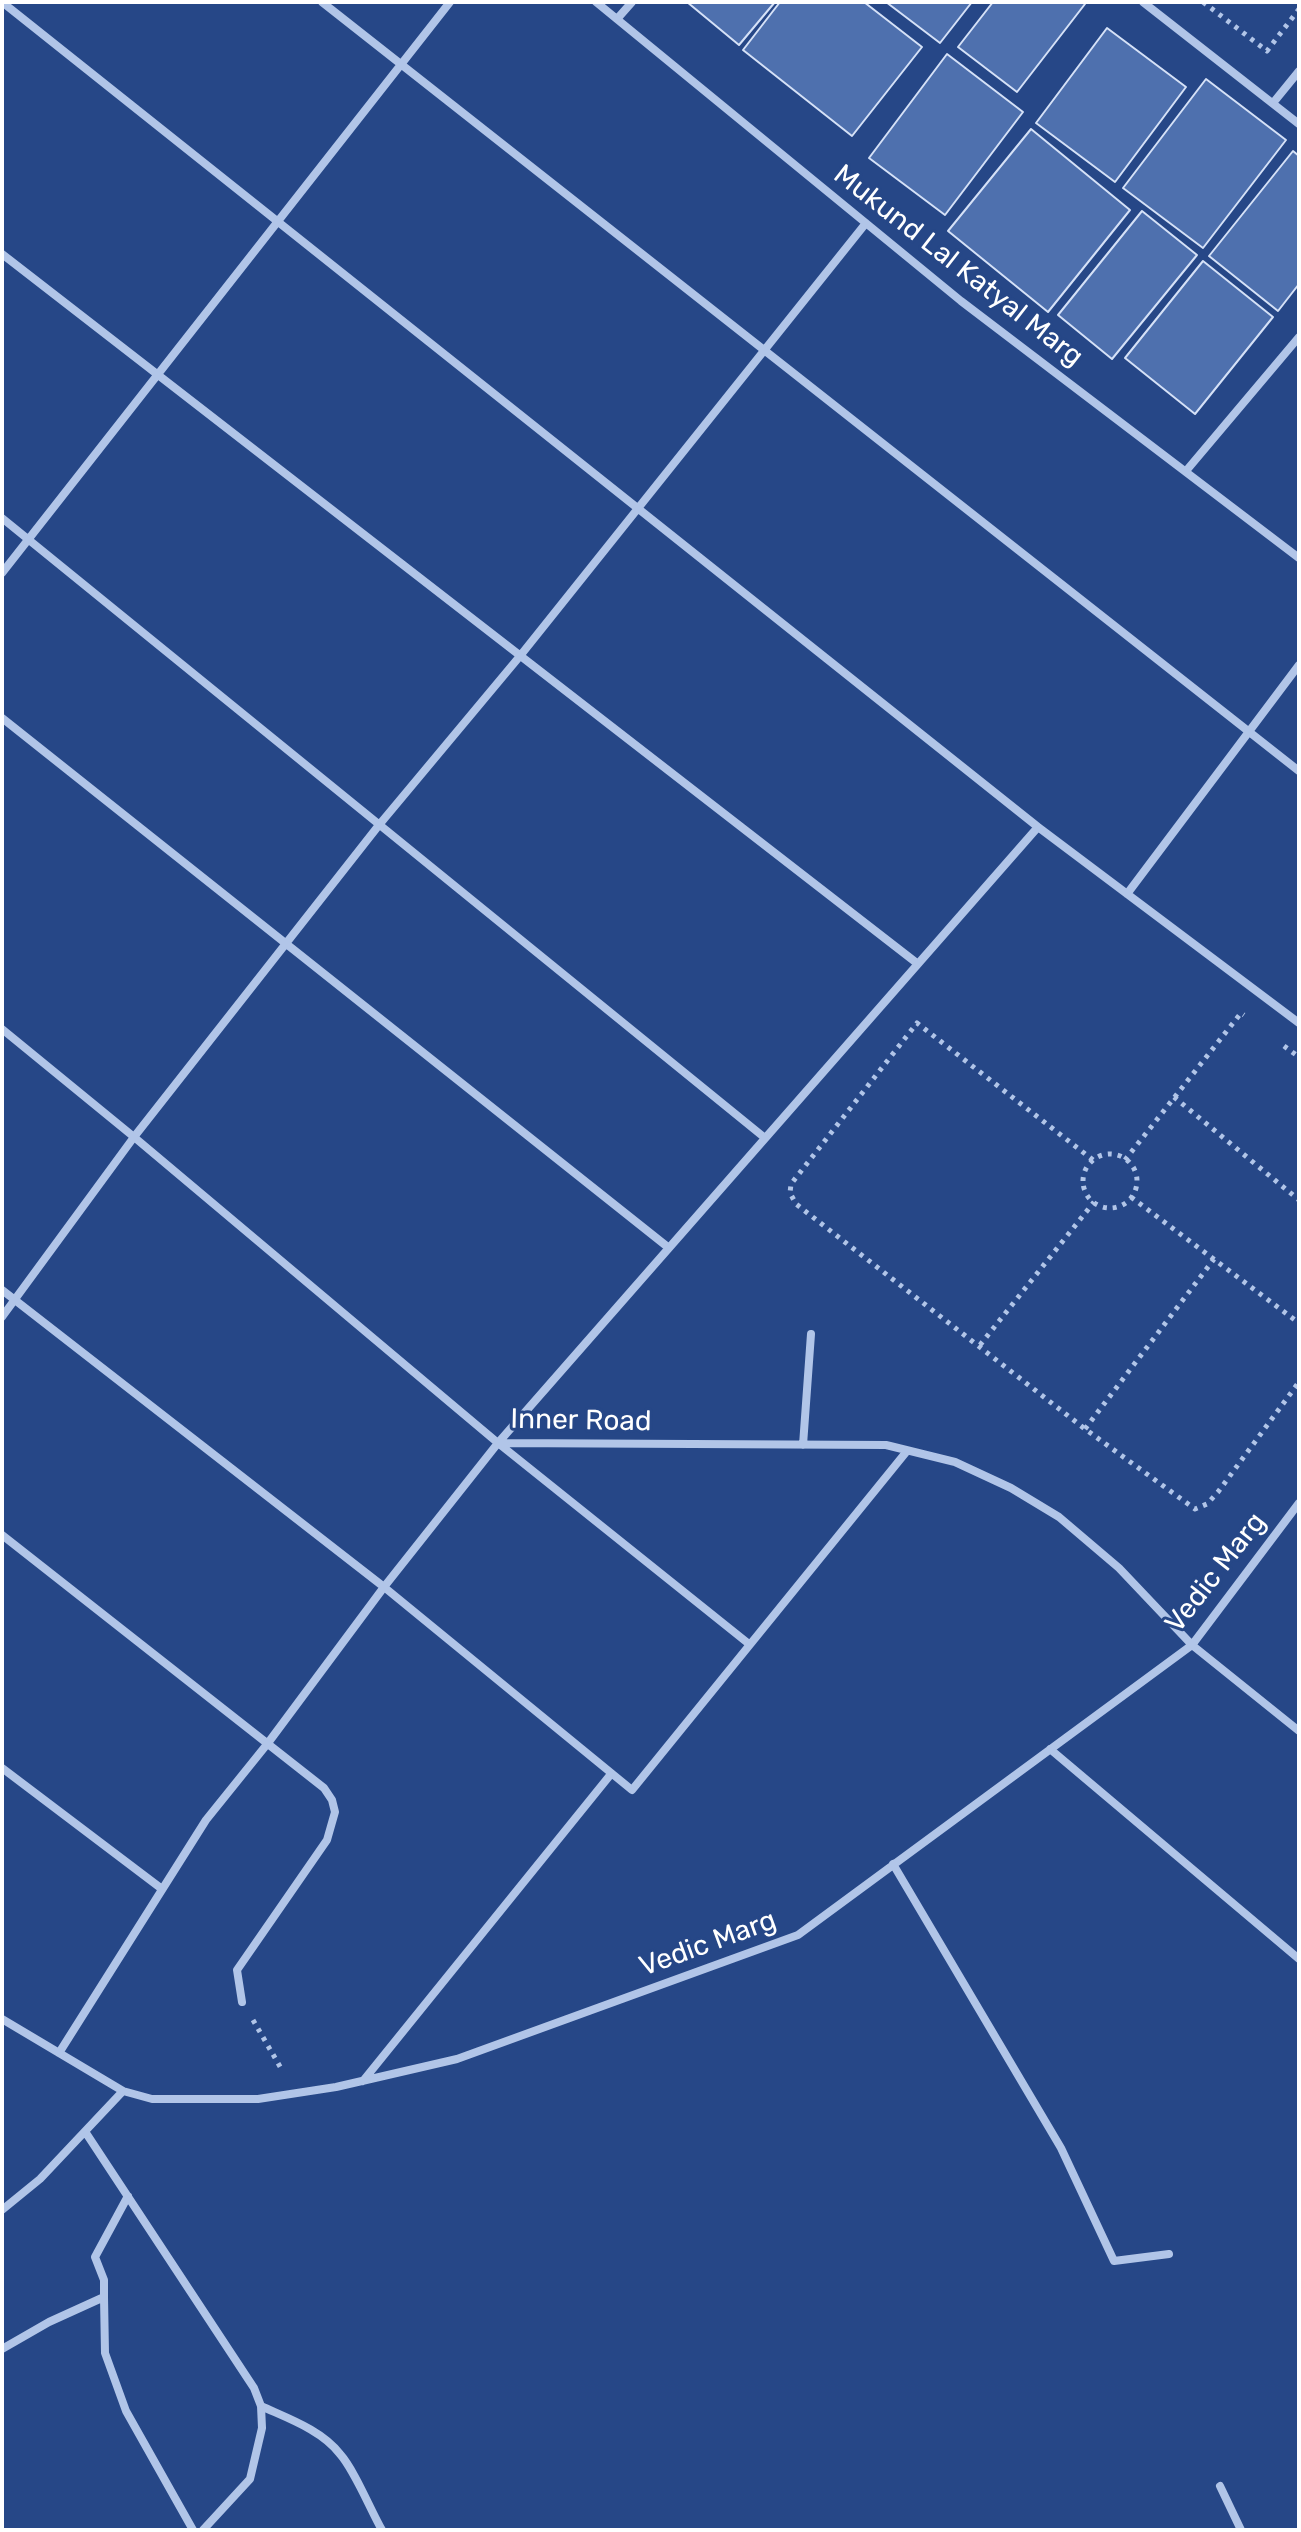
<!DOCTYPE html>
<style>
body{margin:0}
#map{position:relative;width:1301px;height:2532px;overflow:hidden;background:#264787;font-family:Rubik,sans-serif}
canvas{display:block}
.frame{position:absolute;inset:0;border:4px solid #fff;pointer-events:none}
</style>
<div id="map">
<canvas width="1301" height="2532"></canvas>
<div class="frame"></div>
</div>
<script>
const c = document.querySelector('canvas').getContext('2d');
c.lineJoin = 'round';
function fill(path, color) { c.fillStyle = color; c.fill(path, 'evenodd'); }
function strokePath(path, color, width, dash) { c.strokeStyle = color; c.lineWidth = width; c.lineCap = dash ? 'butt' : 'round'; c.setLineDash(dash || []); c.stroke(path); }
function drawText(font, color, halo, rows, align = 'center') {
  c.font = font + ' Rubik,sans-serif'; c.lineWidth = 6; c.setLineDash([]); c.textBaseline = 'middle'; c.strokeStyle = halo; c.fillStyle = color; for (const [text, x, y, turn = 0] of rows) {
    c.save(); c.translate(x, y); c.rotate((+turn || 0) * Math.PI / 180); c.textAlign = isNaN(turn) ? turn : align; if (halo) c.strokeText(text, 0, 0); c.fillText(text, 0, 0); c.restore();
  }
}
const building = new Path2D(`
 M687 2H775L739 45Z
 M780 2H864L922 47 852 136 743 50Z
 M886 2H972L940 43Z
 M993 2H1082L1085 4 1017 92 958 47Z
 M1107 28 1186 87 1115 182 1036 123Z
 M947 54 1023 112 945 215 869 158Z
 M1206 79 1286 140 1203 248 1123 188Z
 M1031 129 1130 210 1048 312 948 231Z
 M1293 151 1299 156V284L1278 311 1209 256Z
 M1142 211 1197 255 1112 359 1058 315Z
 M1203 261 1273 317 1195 414 1125 358Z`);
fill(building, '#4e70ae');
strokePath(building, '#d5e1f7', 2);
strokePath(new Path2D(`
 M1203 2 1267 51 1299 9
 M1284 1046 1299 1057
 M1174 1097 1299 1200
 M1083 1181a27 27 0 1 1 54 0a27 27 0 1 1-54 0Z
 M1093 1160 917 1023 791 1184 790 1193 796 1204 1085 1429 1195 1509 1207 1504 1218 1492 1299 1382
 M1125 1160 1241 1013 1244 1015
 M1131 1197 1299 1323
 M980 1345 1094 1202
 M1085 1429 1214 1259
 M253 2020 282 2070`), '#b1c5e8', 5, [4, 6]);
strokePath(new Path2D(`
 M2 2 1038 827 1299 1023
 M322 2 1299 771
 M596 2 961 301 1299 558
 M1143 2 1299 124
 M617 19 632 2
 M1273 103 1299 71
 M2 254 918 964
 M1186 471 1299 337
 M2 518 765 1138
 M2 573 450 2
 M2 718 669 1248
 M1127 894 1299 665
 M2 1029 134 1137 498 1443 749 1644
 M2 1290 384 1587 632 1790 907 1451
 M2 1317 134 1137 379 825 520 656 866 223
 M499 1443 886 1445 955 1462 1011 1488 1059 1517 1119 1568 1192 1645 1299 1731
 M803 1445 811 1334
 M2 1535 324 1788 332 1800 335 1812 327 1840 237 1970 242 2002
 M1050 1749 1299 1959
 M2 1768 162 1889
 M893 1864 1061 2148 1114 2261 1169 2254
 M2 2019 123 2091 152 2099H258L336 2087 457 2059 798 1935 1192 1645 1299 1503
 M59 2053 206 1820 268 1743 384 1587 498 1443 1038 827
 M363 2081 611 1774
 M86 2133 254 2388 261 2406 262 2428 250 2479 203 2530
 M2 2210 40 2179 123 2091
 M104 2297 105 2353 126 2411 193 2530
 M2 2349 49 2322 104 2297V2280L95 2257 128 2196
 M261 2406C287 2418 322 2430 340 2454 355 2471 370 2509 382 2530
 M1220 2486 1241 2530`), '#b1c5e8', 8);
drawText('28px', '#fff', '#264787', [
 ["Mukund Lal Katyal Marg",958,266,38],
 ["Inner Road",581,1421,1],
 ["Vedic Marg",1216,1573,-52],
 ["Vedic Marg",708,1944,-20]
]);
</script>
